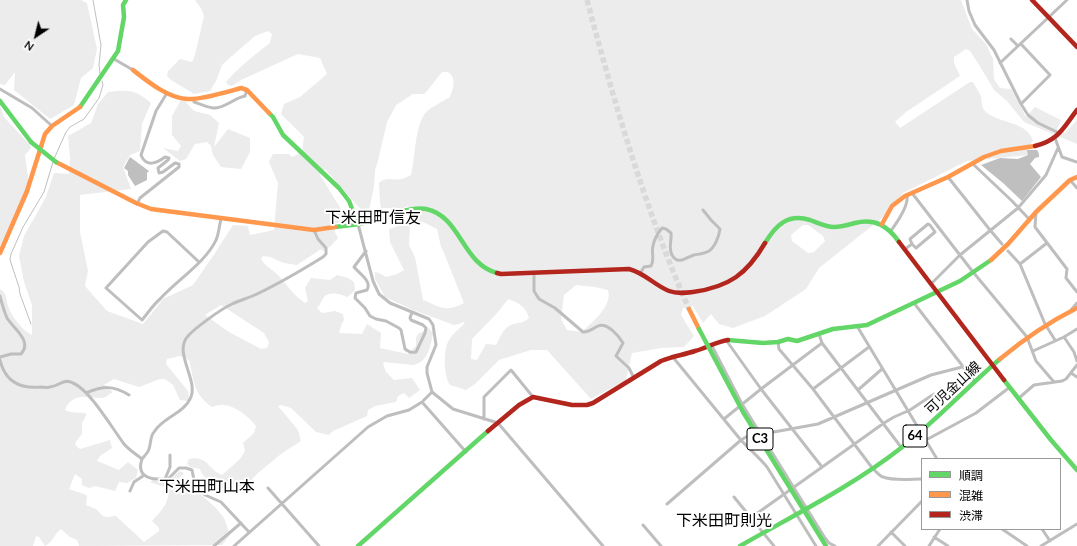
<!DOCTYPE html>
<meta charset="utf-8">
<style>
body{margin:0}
#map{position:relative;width:1077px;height:546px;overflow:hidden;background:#fff;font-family:Lato,"Noto Sans JP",sans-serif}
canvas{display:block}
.legend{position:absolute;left:921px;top:458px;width:140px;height:72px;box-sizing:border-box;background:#fff;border:1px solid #999;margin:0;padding:5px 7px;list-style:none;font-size:12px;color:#000}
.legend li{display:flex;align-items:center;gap:8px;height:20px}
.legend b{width:20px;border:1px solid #999}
.north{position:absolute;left:16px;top:16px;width:40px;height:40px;-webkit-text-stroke:3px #fff;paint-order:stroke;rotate:215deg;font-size:11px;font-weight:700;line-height:16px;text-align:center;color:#000}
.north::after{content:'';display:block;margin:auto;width:14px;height:18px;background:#000;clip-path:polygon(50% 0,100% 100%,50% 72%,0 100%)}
</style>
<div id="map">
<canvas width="1077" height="546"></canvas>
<ul class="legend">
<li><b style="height:5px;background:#63d668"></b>順調</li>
<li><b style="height:5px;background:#ff974d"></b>混雑</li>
<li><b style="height:5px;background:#b3261e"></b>渋滞</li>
</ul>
<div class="north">N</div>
</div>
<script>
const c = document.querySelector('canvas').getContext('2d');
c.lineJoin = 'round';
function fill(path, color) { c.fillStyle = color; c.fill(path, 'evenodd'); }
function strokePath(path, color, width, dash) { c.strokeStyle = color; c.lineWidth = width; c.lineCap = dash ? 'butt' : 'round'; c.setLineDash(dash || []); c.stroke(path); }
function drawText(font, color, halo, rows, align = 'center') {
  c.font = font + ' Lato,"Noto Sans JP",sans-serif'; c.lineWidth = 4; c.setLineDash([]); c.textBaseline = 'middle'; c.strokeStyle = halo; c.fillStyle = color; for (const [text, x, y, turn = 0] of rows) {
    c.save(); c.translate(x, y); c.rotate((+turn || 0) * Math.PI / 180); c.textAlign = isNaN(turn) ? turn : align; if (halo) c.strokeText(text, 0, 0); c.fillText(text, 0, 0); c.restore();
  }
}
fill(new Path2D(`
 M0 0H81L87 3 97 49 93 68 81 78 74 105 50 119 14 90 15 72 5 85 0 84Z
 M195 0H961L972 29 986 44 993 59 994 79 1000 88 1011 89 1026 117 1035 107 1061 120 1057 129 1065 133 1077 120V144L1024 122 1007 101 994 90 981 68 970 51 966 49 954 57V63L960 76 906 112 895 122 900 128 970 82H973C975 87 979 91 981 96 982 101 981 107 985 111 998 124 1025 120 1033 140L1028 149V155L967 161 903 193 882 218 819 268 806 289 765 316 733 328 719 324 711 314 703 323 693 306 683 308 681 315 694 336 684 347 661 348 632 353 626 380 591 399 547 350H531L499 360 475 384 466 390 450 385C444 377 443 352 448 342 452 334 459 329 465 323L463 322 459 324 454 325 413 310 385 297 375 279V272L379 273 386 277 397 274 404 270 390 242 389 229 404 224 414 214 408 206 403 208H381L380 202 379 183C386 176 393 181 401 179 404 179 408 176 411 175 415 159 415 124 426 112 433 106 442 102 450 97 453 89 457 78 448 72H442L427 91 424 94H413L396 105 387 122 378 161 375 170 374 187 369 210 366 213 363 212 325 169 320 175 344 214 343 220 332 226 338 238 331 246 323 251 321 249 297 265 284 263 270 257 263 256 261 259C266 268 273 269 279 276 288 286 294 296 305 303L308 301 305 288 311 278 330 280 337 275 348 278 354 282 355 290 350 295 347 297C341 294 329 291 324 297 321 301 321 304 317 308L322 313 335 311 343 314 344 320 342 323 339 333 362 334 367 324 381 333 380 348 408 354 416 346V338L418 334 429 328 433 333C431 345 428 363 413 365L384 362 383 363 386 372 394 380 412 378 420 390 409 398 404 393 398 396 396 402 375 406 368 410 367 416 333 431 329 435 316 432 291 408 281 405 278 406 298 430 301 441 281 454 258 473 237 495C227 492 202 480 200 469L190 467 187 464 189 459C208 455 208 470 222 475L240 459 245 451 243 443 254 433 256 426C249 417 236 406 224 405 220 404 215 406 212 407 193 394 194 380 189 360L180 356 167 359 166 364 188 391 189 397 187 401 180 400 173 385 165 379H160L139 387 114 379 104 385 113 392C110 394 105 398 102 398 87 398 72 392 65 410 71 414 79 412 86 413V416L82 423V434L75 443 76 446 80 449 110 440 112 448 100 456 97 461 119 470 128 462 138 470 136 478 127 483 119 482 115 491 95 486 89 488 82 485V479L75 474 69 489 84 494 87 496 86 505C90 507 96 508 98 511 105 519 106 517 116 516L144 542 159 531V528L152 521C160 512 172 501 167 488L150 482 153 480 168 482 179 471 184 473 175 483 192 494 196 490 216 508 224 518 230 535 222 545 79 546 77 540 70 537 61 529C55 533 53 542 45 546L39 537 36 536 33 546H0V289C7 293 6 299 8 306 12 317 22 330 32 335V305L24 282 19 256 24 236 46 197 54 173 69 174 70 158 68 136 91 123 98 104 108 92C129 90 134 89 151 103L142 124 140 151 130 155 123 167 131 189 80 195V232L88 271 85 286 107 311 143 324 163 299 193 285 215 253 233 225 248 226 250 235 274 230 278 183 269 162 273 154H289L292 157 302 152 304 137 281 114 284 104 300 97 327 74 320 58 298 54 241 80 232 86 228 85 226 82C239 67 254 55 270 43L272 34 268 31 255 36 225 62 222 65 216 81 210 91 194 94 171 80 167 76 168 71 180 59 192 62 195 55 204 16 202 10ZM423 222 437 229 441 247 444 253 464 303C446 313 440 307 423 300L415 257 409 245 410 226ZM803 225H808L823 236 825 241 814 252 808 253 792 241 791 235ZM576 285 595 287 608 290C613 306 592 322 582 332L567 330 561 319 564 295ZM508 299C519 303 526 307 529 318 520 325 521 321 511 325 503 328 500 338 496 345L486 344 477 360 471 359 472 339 498 312ZM221 305 264 333 269 342 267 348 261 349 229 332 205 315Z
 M182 98 194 111 210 115 219 123 214 147 228 129 250 138V152L241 169 221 167 213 155 211 146 207 142 195 144 186 159 180 161 163 148 178 151 181 146 172 135V116Z
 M0 105 4 117 30 145 31 148 25 155 30 192 21 211 13 219 0 246Z`), '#ececec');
fill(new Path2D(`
 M1027 150H1037L1039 154V157L1035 158 1030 164 1041 177 1022 201 1003 183 981 165 1000 158 1018 159 1028 155Z
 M130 157 149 171 147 173V180L135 186 128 175V171L124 168Z`), '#bfbfbf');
strokePath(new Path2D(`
 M93 0 101 45 99 65 100 74
 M54 159 66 132 70 127 84 119 99 98 103 85 102 81
 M31 324 20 294 19 287 10 260 11 254 23 227 44 192 53 162`), '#bfbfbf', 1);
strokePath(new Path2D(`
 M587 0C615 105 645 209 689 309`), '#d9d9d9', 5.5, [5.5, 3]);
strokePath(new Path2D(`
 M967 0 969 11 975 25 994 50 1021 104 1028 115 1038 123 1059 133
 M1011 39 1018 46
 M114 59 133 70
 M1000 63 1067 0
 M0 89 32 108 52 126
 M194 99V102C200 104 206 107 213 108 224 109 234 98 245 96L247 90
 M1021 104 1050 75 1021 44
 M1055 138 1062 157 1077 162
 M973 164 1012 201 1029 219
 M948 177 990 230 1002 244
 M1070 180 1077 188
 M912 193 973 272 1027 337 1036 361 1054 382
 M137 204 140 198 179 167V164L175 163 163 172 159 173 158 168 168 160 169 158 165 157C157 163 146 168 141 155L156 111 167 93
 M1036 212 1035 227 1067 269 1066 278 1077 292
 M358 224 373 281 379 294 390 303 429 319 433 325 436 345 427 367V373L432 392 453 409 498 423 603 546
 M890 232C896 224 909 205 907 195
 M905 249 912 244 916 248 935 232 930 225 928 224 910 239 912 244
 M366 251 354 267C360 274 372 281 367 290L356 293 355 298 365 308 370 316 376 319 386 321 399 328 401 330 405 349C409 352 411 353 416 352L425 333 426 328 423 325 411 320 410 318 412 312
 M1008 251 1020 264 1045 324 1055 340
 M199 262 167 232 163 231 148 242 106 288 142 320C148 313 153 305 160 299 176 281 206 262 216 240 219 234 219 226 221 219
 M1020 264 1047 243
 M641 272 644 267 651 266C655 259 651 253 653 246 654 239 658 233 662 228L666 229 671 233C672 240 668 248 672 255 678 266 686 257 694 255 699 254 704 254 709 251 715 247 719 236 720 229L711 220 703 210
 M534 273V291L539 299 555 308 583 332C590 332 592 329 598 326 607 322 619 336 623 343L616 356 629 368 634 378
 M932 283 960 255 1018 208 1046 175 1058 148
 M0 296C2 304 4 311 7 318 13 328 33 341 21 354H11L0 357
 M914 303 975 382
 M1071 310 1077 303
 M857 326 937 459
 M819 334 822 343 901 447
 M1064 337 1074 352 1077 361
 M726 340 761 389 822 467
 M778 342 779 349 813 389 873 469C876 471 879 476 883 477 893 481 911 479 922 479
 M711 344 742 404 825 538 829 543 835 546
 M1033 351 1064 337 1077 329
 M672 356C695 384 717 411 740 439 749 449 759 457 767 467L816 546
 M0 360C5 381 20 389 41 387 44 387 47 388 50 387 59 386 64 378 73 383 90 390 112 428 124 444 129 450 136 454 142 459
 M1071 373 1077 377
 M813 389 869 347
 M858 390 882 369
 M86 393C103 386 113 385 129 395
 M1019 398 1034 385 1062 381 1066 379 1077 365
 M422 402 466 452
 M484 419V397L511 370 533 397
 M724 419 761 389 822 343
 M926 440 976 413 1010 387
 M165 479 170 467V455
 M268 488 319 546
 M130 491 134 482 143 476
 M734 497 774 546
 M667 504 741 440 746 437 818 424 931 375 962 367
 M752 517 884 423 894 417 910 410 934 394
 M643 525 661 546
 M1002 529 1027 546
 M1042 529 1050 541
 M249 532 221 502 205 495 195 485 192 470 186 468H179L168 479C154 480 135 479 142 459 144 456 148 453 149 449 151 444 150 436 154 432 163 417 184 414 191 397 198 379 173 352 188 336 195 328 221 309 232 304 240 300 249 298 257 294 280 283 302 270 323 257L326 254V248L318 239 314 230
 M891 532 905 546
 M934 537 948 546
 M214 546 241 523
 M234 546 368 427 387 416 409 410 422 402 432 392
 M878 546 922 501
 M929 546 940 529
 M1041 546 1077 524`), '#bebebe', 3);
strokePath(new Path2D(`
 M0 101 31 142
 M80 107 118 51 124 17 123 5 126 0
 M269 113 273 117 283 135 339 188 349 201 358 224
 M335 227C343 226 352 225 360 224 377 219 409 206 426 209 461 216 462 264 497 273
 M765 243C776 225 788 213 810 220 818 223 826 227 834 227 841 227 848 225 855 223 875 218 888 226 899 242
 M728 340 763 343 778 342 788 339 797 341 833 329 867 325 960 281 991 260
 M1004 380 1051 440 1077 470
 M358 546 488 431
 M740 546C794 515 851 487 901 448 936 421 966 388 1000 359`), '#63d668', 4.5);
strokePath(new Path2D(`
 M133 70C147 81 168 98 187 99 201 100 226 92 241 88L247 90 269 113
 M56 162 136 203 151 209 314 230 335 227
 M882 224 892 206 905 196 948 177 984 157 1001 151 1035 146
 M0 253 27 191 45 134 52 126 80 107
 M991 260 1008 244 1036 212 1070 180 1077 177
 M689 309 699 329
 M1000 359C1024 339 1049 322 1077 308`), '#ff974d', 4.5);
strokePath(new Path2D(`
 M1032 0 1077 47
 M1035 146C1059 140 1063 128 1077 110
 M899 242 1004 380
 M497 273 501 274 629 269C645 273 654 285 669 291 677 294 685 293 693 292 729 287 747 274 765 243
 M488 431 519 405 533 397 572 405H587L593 403 661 361C673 356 683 355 695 351 706 348 716 342 728 340`), '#b3261e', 4.5);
strokePath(new Path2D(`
 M31 142 56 162
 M699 329 743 412 826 546`), '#63d668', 4.5);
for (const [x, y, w] of [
 [915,436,24],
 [760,439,26]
]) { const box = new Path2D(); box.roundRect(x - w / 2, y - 11, w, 22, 3); c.fillStyle = '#fff'; c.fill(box); strokePath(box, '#000', 1); }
drawText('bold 13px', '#000', null, [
 ["64",915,436],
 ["C3",760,439]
]);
drawText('14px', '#000', '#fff', [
 ["可児金山線",953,388,-43]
]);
drawText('16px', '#000', '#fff', [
 ["下米田町信友",373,218],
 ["下米田町山本",207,487],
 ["下米田町則光",724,521]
]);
</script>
